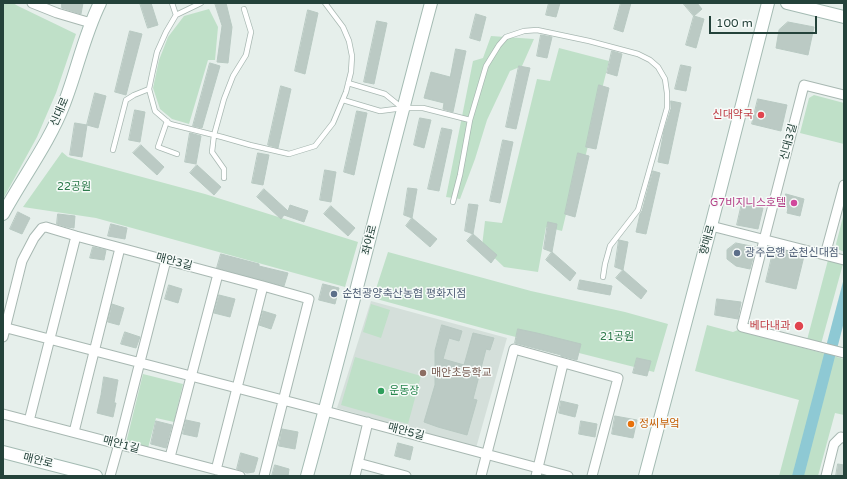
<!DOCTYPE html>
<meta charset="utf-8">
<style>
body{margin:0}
#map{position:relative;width:847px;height:479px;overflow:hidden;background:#e6efeb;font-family:"Varela Round",sans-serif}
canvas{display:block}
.frame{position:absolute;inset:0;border:4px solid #24423a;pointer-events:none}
.scale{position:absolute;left:709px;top:16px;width:108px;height:18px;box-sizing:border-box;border:2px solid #24423a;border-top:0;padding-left:5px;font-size:12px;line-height:14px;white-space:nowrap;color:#24423a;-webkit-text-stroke:3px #f7fbf9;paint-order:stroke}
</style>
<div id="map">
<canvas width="847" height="479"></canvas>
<div class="frame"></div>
<div class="scale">100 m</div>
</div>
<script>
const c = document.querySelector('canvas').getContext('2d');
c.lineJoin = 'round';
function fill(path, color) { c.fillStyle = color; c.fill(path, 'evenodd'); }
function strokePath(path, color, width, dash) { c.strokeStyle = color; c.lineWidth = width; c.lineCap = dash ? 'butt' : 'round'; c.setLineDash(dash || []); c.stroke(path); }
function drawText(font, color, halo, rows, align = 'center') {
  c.font = font + ' "Varela Round","Noto Sans KR",sans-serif'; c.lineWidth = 3; c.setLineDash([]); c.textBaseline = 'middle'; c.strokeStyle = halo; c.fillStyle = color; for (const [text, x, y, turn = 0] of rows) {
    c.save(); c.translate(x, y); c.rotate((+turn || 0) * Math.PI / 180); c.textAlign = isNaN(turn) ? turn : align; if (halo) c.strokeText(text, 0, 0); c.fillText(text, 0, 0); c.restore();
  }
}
fill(new Path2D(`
 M371 301 507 338 476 448 337 408Z`), '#d4dfda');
fill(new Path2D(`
 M3 3H13L18 6 76 34 56 93 37 137 3 199Z
 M209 9 218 27 215 60H208L189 124 172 119 160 109 153 88 159 60 168 37 184 16Z
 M491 36 534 39 522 66 510 71 487 120 475 159 460 199 446 197 473 61 483 58Z
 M559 48 609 61 585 158 580 156 562 231 546 227 538 272 504 267 482 246 485 221 502 223 537 79 550 81Z
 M814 95 844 103V144L800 133 809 98Z
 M62 152 68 157 205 194 358 242 345 287 96 218 23 207Z
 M844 213V252L838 249 836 244Z
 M388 252 531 291 625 312 668 324 654 372 504 334 373 298Z
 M828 260 843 264 821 344 807 340Z
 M371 304 390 310 381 338 363 332Z
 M707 325 733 332 738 330 844 359V415L835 413 818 476H779L799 400 695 371Z
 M355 357 421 376 408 424 341 405Z
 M143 374 183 384 174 422 156 418 148 448 126 443Z`), '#bfe0c8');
fill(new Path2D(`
 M844 278V322L804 476H792Z`), '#8ec9d4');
const building = new Path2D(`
 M62 3H83L81 14 62 8Z
 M140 3H151L158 25 148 28Z
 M215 3H226L232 27 228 63 217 62 222 26Z
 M549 3H560L556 17 546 15Z
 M621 3H631L623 32 614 29Z
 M683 3H697L702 9 694 16Z
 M308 10 318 13 305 74 295 71Z
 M476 14 486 17 480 41 470 38Z
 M694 16 704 19 696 48 686 45Z
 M377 21 387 23 374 84 364 82Z
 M788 22 814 27 808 55 776 48 779 30Z
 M130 31 142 34 126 95 115 92Z
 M541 35 552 37 547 58 537 56Z
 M456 49 466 51 453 112 443 109 444 103 424 98 431 72 450 77Z
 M612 51 622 54 617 76 607 73Z
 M210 63 220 66 202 128 193 126Z
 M681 65 691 67 686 91 675 89Z
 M519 66 530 68 516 129 506 127Z
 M599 85 609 88 596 149 586 147Z
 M281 86 291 89 278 148 268 145Z
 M95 93 106 96 98 128 87 125Z
 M758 99 787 105 781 131 752 124Z
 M671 101 681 103 668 164 658 162 664 131 671 109Z
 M135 110 145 112 140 142 129 140Z
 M357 111 367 113 354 175 344 172Z
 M420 118 431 120 424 148 414 145Z
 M75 123 87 125 82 157 70 155Z
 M442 128 452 130 439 191 428 189Z
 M190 133 201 136 196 164 185 162Z
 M503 140 513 142 500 203 490 201Z
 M141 145 164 167 157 175 133 153Z
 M258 153 269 155 263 185 252 183Z
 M578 153 589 156 575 217 565 214Z
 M197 165 221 187 214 195 190 173Z
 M325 170 336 172 331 202 320 200Z
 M653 171 660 173 646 234 636 232 640 214 642 211Z
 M408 188 417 189 412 218 404 215Z
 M264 189 288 211 290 205 308 211 304 222 284 215 281 219 257 197Z
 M786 194 804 199 800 216 787 213 788 208 783 206Z
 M742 203 763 208 758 229 737 225Z
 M469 204 478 205 473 234 465 231Z
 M331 206 355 228 348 236 324 214Z
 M18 212 30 218 22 234 10 229Z
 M58 214 75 216 74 228 67 227 57 224Z
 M412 218 437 239 430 247 406 226Z
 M548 222 557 224 552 252 544 249Z
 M111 224 127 228 125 239 108 236Z
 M473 234 497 255 491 263 467 241Z
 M619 240 628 242 623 270 615 267Z
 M736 243 756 247 750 269 736 266 727 259V250Z
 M93 247 106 250 104 260 90 258Z
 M774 248 804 256 796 289 766 282Z
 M552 252 576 273 570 281 546 260Z
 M221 254 259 264V266L288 273 284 286 217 268Z
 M623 270 647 291 641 299 616 278Z
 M580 280 612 286 610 295 578 289Z
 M323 284 339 288 335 304 319 300Z
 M169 285 182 289 178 303 165 299Z
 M219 295 235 299 230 317 214 313Z
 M717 299 741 302 738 319 715 315Z
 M112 304 124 308 119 325 108 322Z
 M263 311 276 315 271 329 259 325Z
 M442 325 462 331 459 341 449 338 443 359 464 365 473 333 494 338 490 350 486 349 473 399 477 400 467 435 438 427 424 422 435 385V351Z
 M518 329 537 333 581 344 577 360 561 356V355L515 343Z
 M125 332 140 337 136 348 121 344Z
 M637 358 651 361 647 376 633 373Z
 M104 377 118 380 114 403H116L113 417 97 413 101 395Z
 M561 401 578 405 575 417 559 413Z
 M615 416 637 420 633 438 612 434Z
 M186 420 200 423 197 437 183 434Z
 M156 421 172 425 166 448 151 444Z
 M581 421 597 424 595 437 579 434Z
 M282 429 298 432 295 449 279 446Z
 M398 443 413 447 410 460 395 456Z
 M241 453 258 458 254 472 247 473 237 469Z
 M838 464 844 465V476H836Z
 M275 465 289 469 288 476H272Z`);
fill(building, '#bbcac4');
strokePath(building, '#b8c9c2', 1);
const lane = new Path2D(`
 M172 3 176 15 201 3
 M176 15 166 32 157 52 153 70 149 89 155 111 170 124 222 137 250 145 289 154 315 146 333 123 346 92 351 72 352 56 349 41 343 27 325 3
 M348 83 385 94 401 107
 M343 100 380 111 403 108H423L470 120 486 66 499 45 506 37 524 31 537 30 589 41 638 54 650 60 658 67 665 79 667 93V108L638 210 610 246 605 264 603 277
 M167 121 158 147 177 154
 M113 150 126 100 134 95 149 89
 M224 178V169L212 152 214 135 224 99 233 76 246 55 251 32 244 9
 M453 202 460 175 470 120`);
const street = new Path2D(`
 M32 3 57 13 91 23
 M844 95 804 85 764 240 742 327 844 353
 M711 226 844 260
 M825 255 844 185
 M3 327 325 411 568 476
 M3 337 22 261 34 238 42 228 46 227 76 236 263 286 309 299 264 476
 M3 414 240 476
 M29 421 76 236
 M74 432 120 248
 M170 457 218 274
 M358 463 406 476
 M216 470 263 286
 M110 476 119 444 166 260
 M355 476 368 422
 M481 476 514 349 618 378 592 476
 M536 476 563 364
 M826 476 834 444 841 437 844 438`);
const secondary = new Path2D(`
 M787 3 844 17
 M3 214C23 177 49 143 64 104 77 71 84 35 100 3
 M3 452 96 476
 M307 476C350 319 389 160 431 3
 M645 476 711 226 768 3`);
strokePath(lane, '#a8b8b2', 6);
strokePath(street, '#a8b8b2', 11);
strokePath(secondary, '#a4bbb3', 14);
strokePath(lane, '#fff', 4.5);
strokePath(street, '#fff', 9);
strokePath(secondary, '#fff', 12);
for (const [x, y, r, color] of [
 [761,115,4,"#e0444e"],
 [794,203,4,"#d1479c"],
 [737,253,4,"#5c6f8a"],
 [334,294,4,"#5c6f8a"],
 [799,326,5,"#e0444e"],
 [423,373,4,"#8d6e63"],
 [381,391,4,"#2e9e5b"],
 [631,424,4,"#e8710a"]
]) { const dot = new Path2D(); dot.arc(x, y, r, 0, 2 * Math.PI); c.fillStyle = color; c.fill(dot); strokePath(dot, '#f7fbf9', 1.5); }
drawText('11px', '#24423a', '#f7fbf9', [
 ["신대로",60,112,-67],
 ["신대3길",789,142,-75],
 ["좌야로",370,240,-76],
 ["향매로",708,240,-75],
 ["매안3길",174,262,15],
 ["매안5길",406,432,15],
 ["매안1길",121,445,15],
 ["매안로",38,461,14]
]);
drawText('11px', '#be3a42', '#f7fbf9', [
 ["신대약국",753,115],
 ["베다내과",790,326]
], 'right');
drawText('11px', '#2d7a4b', '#f7fbf9', [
 ["22공원",74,187],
 ["21공원",617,337]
]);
drawText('11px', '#b23c85', '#f7fbf9', [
 ["G7비지니스호텔",786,203]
], 'right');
drawText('11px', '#4e5e75', '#f7fbf9', [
 ["광주은행 순천신대점",745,253],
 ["순천광양축산농협 평화지점",342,294]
], 'left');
drawText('11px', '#785e54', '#f7fbf9', [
 ["매안초등학교",431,373]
], 'left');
drawText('11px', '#27864d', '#f7fbf9', [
 ["운동장",389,391]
], 'left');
drawText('11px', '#c56008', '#f7fbf9', [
 ["정씨부엌",639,424]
], 'left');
</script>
